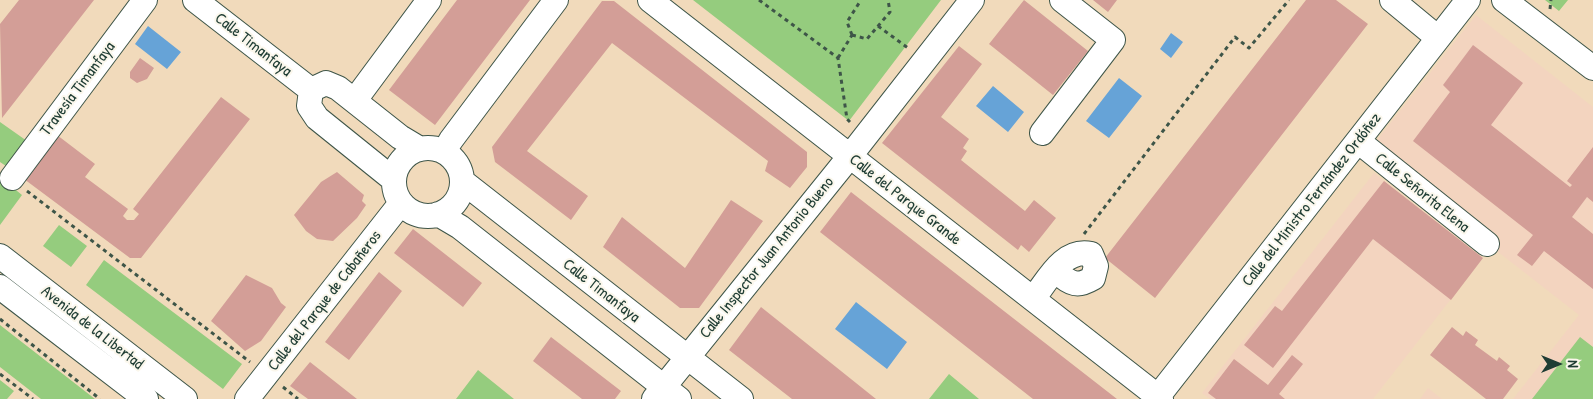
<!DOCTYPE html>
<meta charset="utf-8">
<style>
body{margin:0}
#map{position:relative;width:1593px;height:399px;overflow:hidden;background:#f1dabb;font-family:"Patrick Hand",sans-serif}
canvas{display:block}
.north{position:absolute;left:1533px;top:339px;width:50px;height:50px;-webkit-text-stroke:4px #fbf7ec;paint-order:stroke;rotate:90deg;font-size:14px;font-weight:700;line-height:20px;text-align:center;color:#1f3d34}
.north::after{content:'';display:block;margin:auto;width:18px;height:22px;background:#1f3d34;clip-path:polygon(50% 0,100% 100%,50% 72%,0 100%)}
</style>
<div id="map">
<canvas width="1593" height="399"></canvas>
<div class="north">N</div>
</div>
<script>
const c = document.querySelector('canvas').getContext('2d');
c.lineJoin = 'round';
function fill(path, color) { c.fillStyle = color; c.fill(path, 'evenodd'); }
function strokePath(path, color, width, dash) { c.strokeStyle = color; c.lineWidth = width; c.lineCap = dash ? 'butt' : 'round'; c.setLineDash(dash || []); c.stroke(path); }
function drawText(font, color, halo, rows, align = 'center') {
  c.font = font + ' "Patrick Hand",sans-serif'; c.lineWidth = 4; c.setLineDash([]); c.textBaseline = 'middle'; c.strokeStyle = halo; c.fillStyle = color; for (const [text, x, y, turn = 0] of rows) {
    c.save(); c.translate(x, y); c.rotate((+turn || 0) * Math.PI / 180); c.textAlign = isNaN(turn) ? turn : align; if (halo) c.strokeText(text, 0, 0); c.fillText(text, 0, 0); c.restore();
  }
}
fill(new Path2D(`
 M1476 15 1593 107V399H1513L1579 315 1493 248 1500 238 1377 140Z
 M1374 173 1483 258 1373 399H1210L1202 393Z
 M1428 388 1442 399H1420Z`), '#f3d4bf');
fill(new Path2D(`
 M693 0H941L849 121Z
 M1545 0H1568L1559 11Z
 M0 122 27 141 9 168 0 162Z
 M0 177 22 195 0 225Z
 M59 225 87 246 71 267 43 246Z
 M104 260 242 364 223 389 86 285Z
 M0 325 95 399H41L0 367Z
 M1580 337 1593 347V399H1532Z
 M478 370 514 399H456Z
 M949 374 979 399H929Z
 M0 380 14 391 7 399H0Z`), '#95cc7e');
fill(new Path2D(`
 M148 26 181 52 167 69 135 44Z
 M1171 33 1183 42 1171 58 1160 49Z
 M1119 78 1142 96 1109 138 1086 121Z
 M993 86 1024 112 1008 132 976 106Z
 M856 302 907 342 887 369 835 329Z`), '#66a3d7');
fill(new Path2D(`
 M19 0H94L2 118 0 24Z
 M457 0H530L435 125 389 90Z
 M1024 0 1088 51 1053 95 989 44Z
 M1093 0H1117L1108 12Z
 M1306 0H1336L1368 24 1155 298 1105 258Z
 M602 1H614L807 152V167L790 188 765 171 768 161 612 43 527 151 588 196 571 220 495 162 492 147Z
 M1473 45 1523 83 1491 125 1570 187 1572 185 1567 181 1593 147V202L1587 197 1572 217 1593 234V289L1544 251 1532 266 1517 255 1533 235 1413 141 1450 92 1443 85Z
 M959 46 982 64 941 117 969 139 963 148 967 151 961 160 1025 211 1034 200 1056 218 1029 252 1021 245 1018 250 882 143Z
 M140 58 154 68 147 79 137 83 130 78V72Z
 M221 97 250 119 141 258H130L24 179 57 135 95 164 85 177 128 209 123 216 127 220H134L139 214 133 209Z
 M337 172 364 195 362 201 366 205 357 218 333 241 317 239 306 231 294 215 321 182Z
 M1384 181 1483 258 1451 300 1373 239 1273 368 1244 345 1275 306 1282 311Z
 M851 192 1117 399H1033L820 232Z
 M731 200 763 221 699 308H680L603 247 622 217 685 268Z
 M413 229 482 283 463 307 394 253Z
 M379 272 402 291 349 360 325 342Z
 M246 275 272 288 281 303 286 307 261 341 245 351 211 321Z
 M761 307 876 399H792L729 350Z
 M1452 327 1463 336 1466 331 1478 340 1475 345 1497 361 1499 357 1510 366 1507 370 1518 379 1503 399H1486L1430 355Z
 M551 337 621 391 615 399H582L533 361Z
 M1292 355 1303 364 1279 394 1285 399H1216L1208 393 1234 359 1268 385Z
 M310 362 357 399H308L290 386Z`), '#d39e97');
const minor = new Path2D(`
 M195 0 311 90
 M650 0 1161 399
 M1392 0 1438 38
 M1504 0 1593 68
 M355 100 429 0
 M1042 133 1113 40 1062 0
 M1358 141 1487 244
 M394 182a34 34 0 1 1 68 0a34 34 0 1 1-68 0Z
 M444 152 451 140 556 0
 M12 178 145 0
 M394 180 317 118 309 106 311 90 326 83 338 88 400 137 420 149
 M462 181 741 399
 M438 214 460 227 679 399
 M0 256 185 399
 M0 287 146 399
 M1033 299C1048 280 1063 248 1091 254L1096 266 1093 278C1081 285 1074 286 1063 277
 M247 399 401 203
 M654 399 850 156 972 0
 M1156 399 1468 0`);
strokePath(minor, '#3e5548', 26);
strokePath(new Path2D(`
 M759 0 838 58 847 119 850 122
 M1550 9 1551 0
 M878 26 908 48
 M852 35 867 39 890 12 888 0
 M852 35 847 22 861 0
 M838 58 852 35
 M27 191 250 362
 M1084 234 1235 37 1249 48 1289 0
 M0 319 100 399
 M0 374 33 399
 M283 387 298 399`), '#3e5548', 3, [4, 4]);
strokePath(minor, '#fff', 24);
drawText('16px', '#1f3d34', '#fbf7ec', [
 ["Calle Timanfaya",253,45,38],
 ["Travesía Timanfaya",78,89,-53],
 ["Calle Señorita Elena",1422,193,39],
 ["Calle del Parque Grande",905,200,38],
 ["Calle del Ministro Fernández Ordóñez",1312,200,-52],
 ["Calle Inspector Juan Antonio Bueno",767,258,-51],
 ["Calle Timanfaya",601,291,38],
 ["Calle del Parque de Cabañeros",325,301,-52],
 ["Avenida de la Libertad",92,328,38]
]);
</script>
